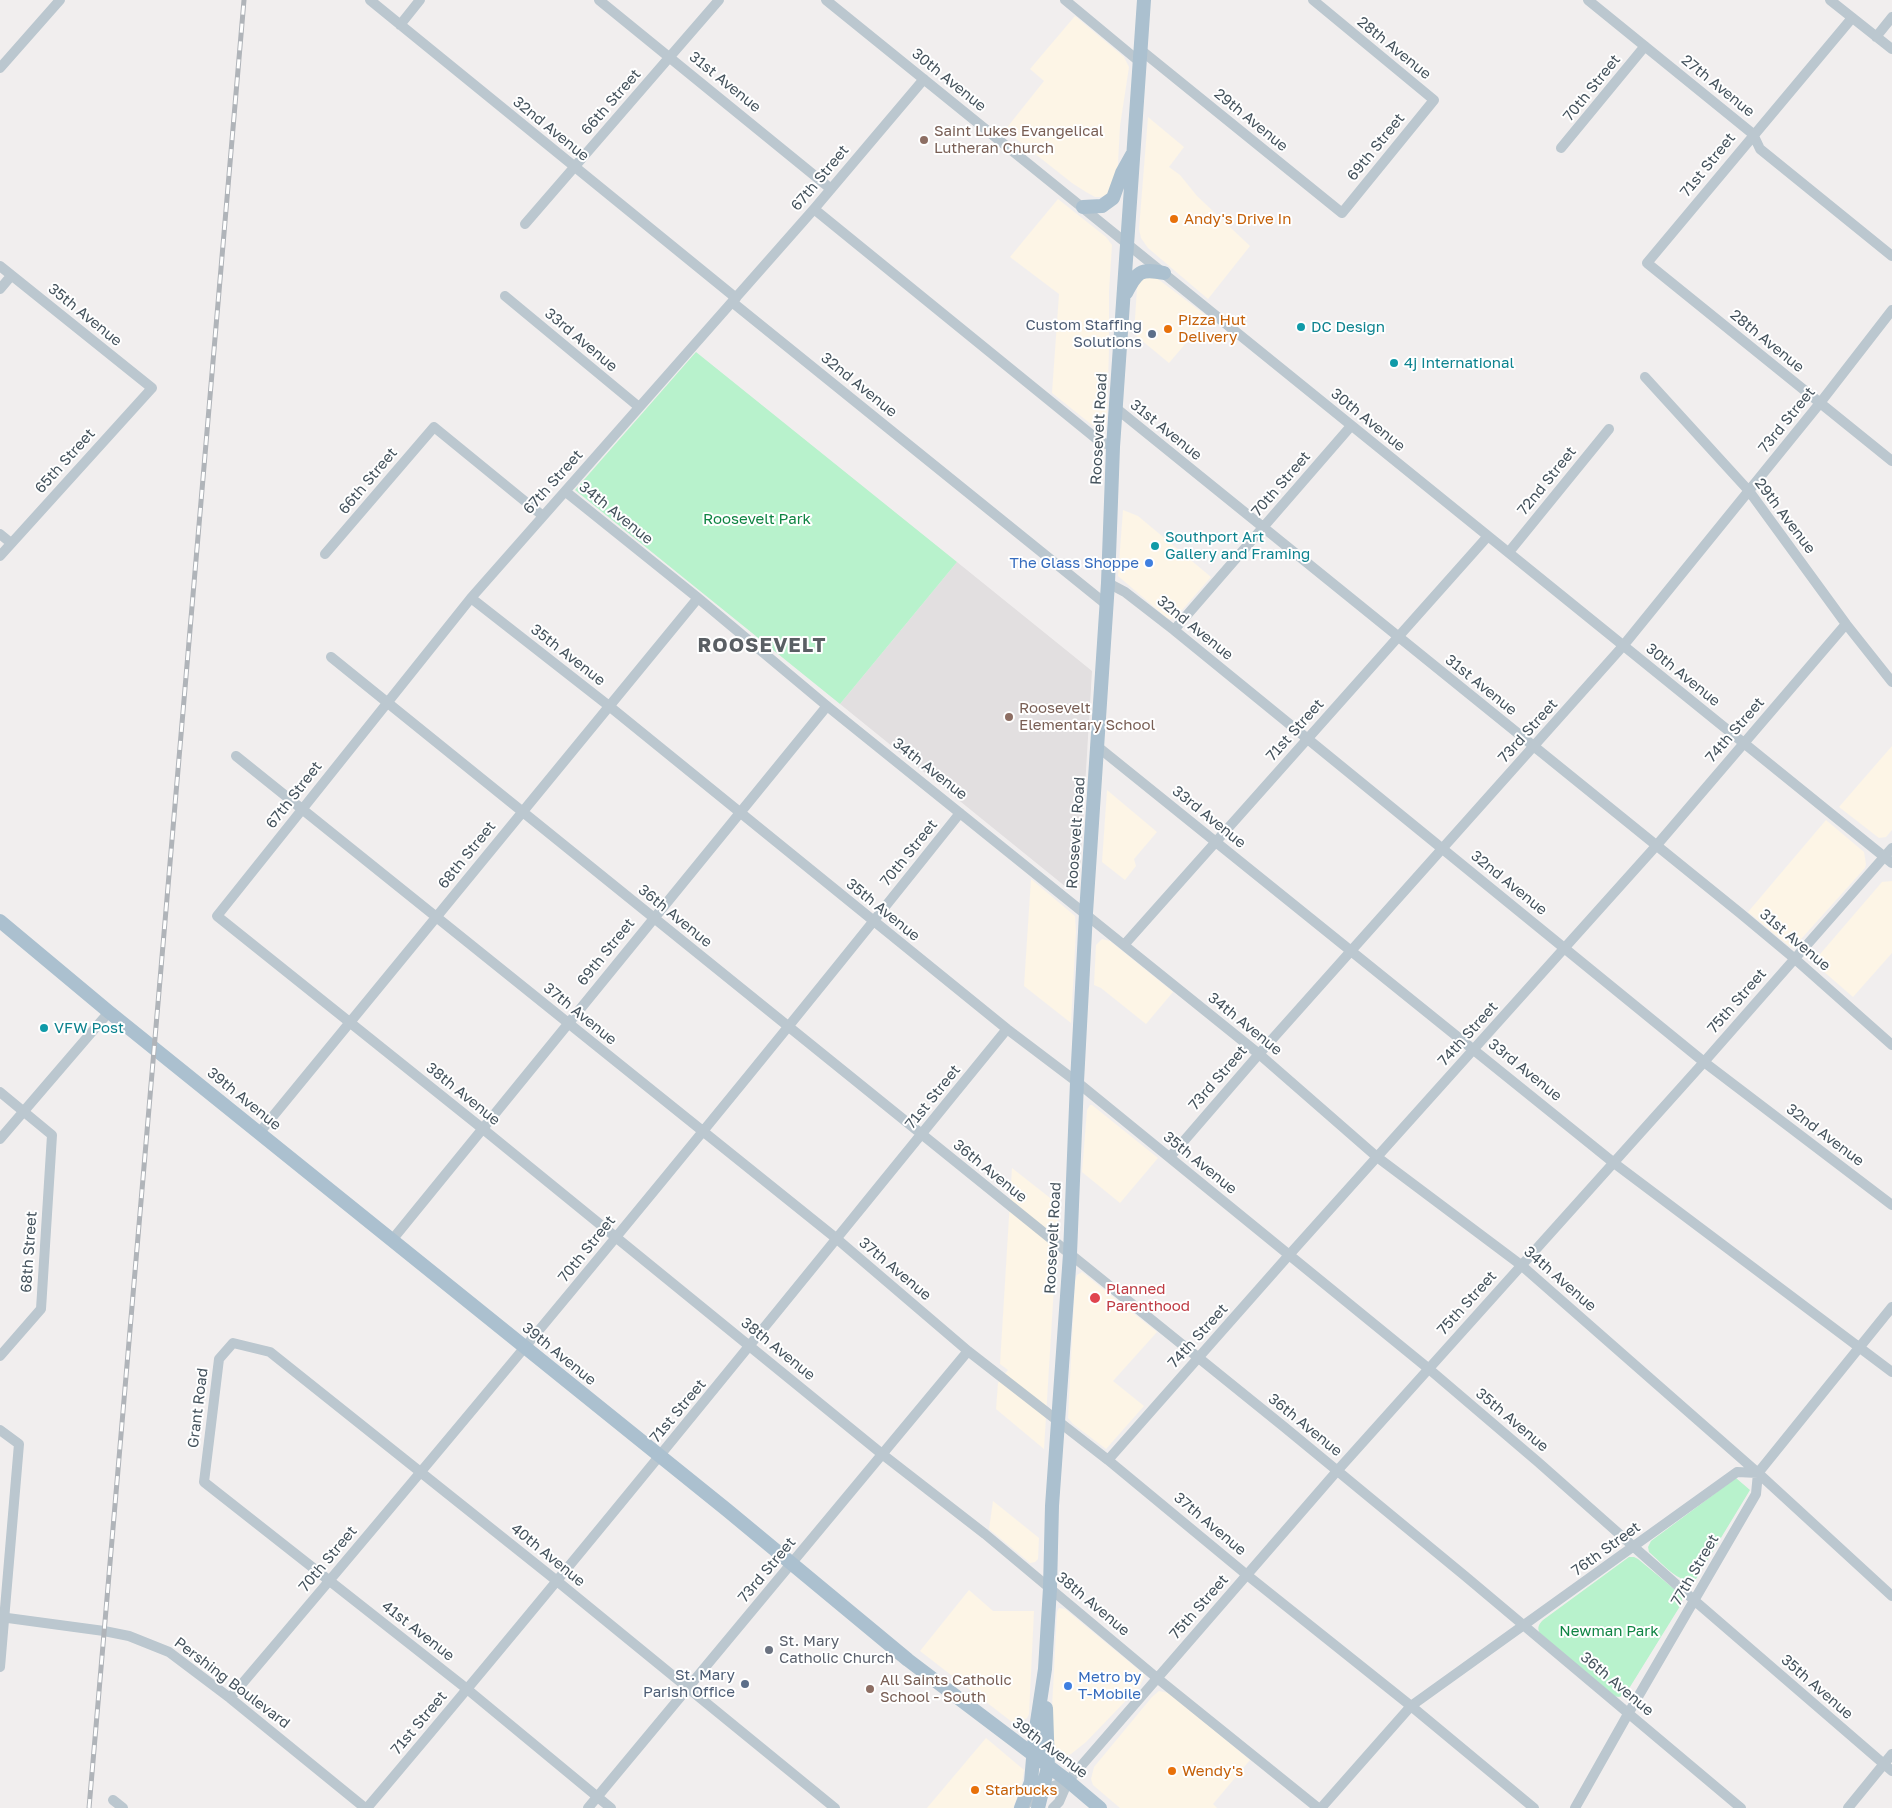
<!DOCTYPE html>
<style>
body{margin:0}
canvas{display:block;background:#f1eeee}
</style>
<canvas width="1892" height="1808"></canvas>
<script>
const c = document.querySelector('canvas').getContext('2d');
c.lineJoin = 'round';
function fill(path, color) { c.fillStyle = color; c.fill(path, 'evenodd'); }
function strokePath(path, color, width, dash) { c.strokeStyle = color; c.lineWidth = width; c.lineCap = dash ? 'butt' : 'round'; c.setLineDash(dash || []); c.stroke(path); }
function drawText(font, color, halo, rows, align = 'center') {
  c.font = font + ' "Golos Text",sans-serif'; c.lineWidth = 4; c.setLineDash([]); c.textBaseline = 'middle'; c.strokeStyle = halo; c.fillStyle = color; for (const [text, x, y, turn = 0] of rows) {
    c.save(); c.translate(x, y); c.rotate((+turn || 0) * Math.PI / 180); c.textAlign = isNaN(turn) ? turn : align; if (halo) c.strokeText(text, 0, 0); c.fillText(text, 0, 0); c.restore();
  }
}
fill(new Path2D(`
 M1075 16 1124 57 1129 67 1120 126 1117 182 1114 188 1106 195 1101 197H1095L1086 192 1072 183 1005 130 1044 81 1030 69Z
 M1148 117 1184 147 1169 167 1180 175 1197 196 1250 246 1208 299 1148 248 1141 238 1139 229Z
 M1058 199 1106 237 1112 245 1109 291V349L1107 417 1106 426 1105 430 1101 431 1097 429 1052 393 1059 294 1010 257Z
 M1145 277H1153L1158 279 1208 317 1169 363 1134 334 1137 288 1138 283Z
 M1123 510 1138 516 1211 577 1176 617 1171 619 1167 618 1118 576Z
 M1892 746V830L1886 837 1879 838 1839 807Z
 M1107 790 1157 832 1134 859 1136 866 1125 880 1102 862Z
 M1826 820 1864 852 1866 864 1865 868 1793 948 1789 946 1748 912Z
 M1031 879 1075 916 1076 931 1071 1023 1024 986Z
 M1892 881V953L1853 997 1815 964V960L1882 882Z
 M1102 939 1110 941 1173 992 1146 1024 1101 988 1094 985 1096 945Z
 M1090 1105H1092L1158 1158 1120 1203 1082 1172 1087 1110Z
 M1012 1168 1059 1205 1044 1449 996 1409 998 1383 1008 1370 1000 1364Z
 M1082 1272 1157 1332 1113 1381 1144 1406 1106 1449 1073 1424 1068 1418 1075 1281 1077 1275Z
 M993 1501 1039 1538 1038 1559 1035 1562 1030 1563 989 1529Z
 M969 1590 993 1611H1034L1029 1714 1027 1718 1019 1723 1012 1722 920 1651Z
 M1059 1608 1065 1609 1145 1675 1140 1686 1086 1742 1071 1754 1065 1756H1058L1051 1750 1050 1746 1057 1612Z
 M1159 1691 1169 1693 1250 1760 1213 1804 1217 1808H1120L1093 1785 1091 1779 1094 1767 1152 1697Z
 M986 1738 1024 1770 1022 1785 1013 1808H927Z`), '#fdf5e6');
fill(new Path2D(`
 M957 562 1092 671 1079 886 1076 890H1071L1066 887 840 704Z`), '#e2dfe0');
fill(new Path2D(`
 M696 352 957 562 840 704 575 490Z
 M1736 1478 1750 1490 1696 1579C1681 1587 1661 1562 1649 1552L1648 1547 1651 1541Z
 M1629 1557H1634L1638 1559 1679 1593 1682 1598V1603L1625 1695 1619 1697 1613 1696 1540 1634C1537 1628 1538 1625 1543 1620Z`), '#b8f2cc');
strokePath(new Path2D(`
 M370 0 736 298
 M599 0 831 189
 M826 0 1892 863
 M1065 0 1141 63
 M1588 0 1753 134 1760 149 1892 256
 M1830 0 1892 49
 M1852 18 1647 263 1892 461
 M400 25 420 0
 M1876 37 1892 17
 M1142 51 1342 213 1434 100 1313 0
 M0 68 60 0
 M924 79 814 209 471 598 217 916 483 1129 882 1454 985 1534 1157 1678 1318 1808
 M1561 148 1645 46
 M814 209 1098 440 1113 447
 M525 224 719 0
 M0 266 152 388 0 556
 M0 289 11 276
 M505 296 639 407
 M732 302 1107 605
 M1645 377 1749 491 1846 624 1892 682
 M1117 409 1740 913 1795 959 1892 1045
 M566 492 698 598 827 706 1259 1054 1377 1157 1521 1265 1758 1473 1892 1596
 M0 534 11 543
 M1509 552 1609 429
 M325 554 434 427 543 516
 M1108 583 1125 592 1174 630 1704 1062 1892 1205
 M471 598 609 706 1007 1029 1077 1082 1429 1369 1538 1462 1695 1601 1892 1771
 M1174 630 1351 426
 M331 657 1283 1426 1465 1576 1741 1808
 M1098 747 1614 1163 1892 1372
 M236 756 837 1239 968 1351 1108 1460 1247 1575 1411 1706 1534 1808
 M1124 945 1488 536
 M0 1092 52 1135 41 1309 0 1356
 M260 1132 698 598
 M0 1139 109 1012
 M1170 1157 1259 1054 1623 646 1820 403 1892 310
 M392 1240 827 706
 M0 1430 19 1444 0 1667
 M1108 1460 1289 1255 1656 846 1846 624
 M1758 1473 1892 1307
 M0 1617 104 1631 129 1636 169 1652 230 1698 365 1808
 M230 1698C478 1406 722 1112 960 813
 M113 1800 123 1808
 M367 1808C584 1552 794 1290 1007 1029
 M588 1808 968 1351
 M611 1808 467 1689 204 1482 219 1359 233 1343 270 1352 557 1581 835 1808
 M1022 1808 1042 1790 1068 1781
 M1053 1808 1059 1802 1068 1781 1337 1471 1704 1062 1892 848
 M1321 1808 1411 1706 1737 1472 1758 1473
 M1575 1808 1628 1714 1756 1494 1758 1473
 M1848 1808 1892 1754`), '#bbc7cf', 10);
strokePath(new Path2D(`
 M1083 207 1102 206 1113 198 1122 173 1132 155
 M1126 293C1137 272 1140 268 1164 273
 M0 921 109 1012 727 1510 908 1660 1068 1781 1100 1808
 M1021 1808 1031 1782 1035 1735 1045 1669 1050 1588 1052 1506 1070 1254 1077 1082 1086 913 1108 583 1113 447 1144 0
 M1038 1808 1048 1767 1046 1708`), '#abc0cf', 14);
const rail = new Path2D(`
 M89 1808 244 0`);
strokePath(rail, '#b0b4b9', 5);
strokePath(rail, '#fff', 3, [9]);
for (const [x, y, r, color] of [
 [924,140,5,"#8d6e63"],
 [1174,219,5,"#e8710a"],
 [1301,327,5,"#0f9aa8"],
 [1168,329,5,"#e8710a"],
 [1152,334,5,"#5c6f8a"],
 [1394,363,5,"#0f9aa8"],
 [1155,546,5,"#0f9aa8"],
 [1149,563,5,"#3f7fe0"],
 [1009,717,5,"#8d6e63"],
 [44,1028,5,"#0f9aa8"],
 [1095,1298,6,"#e0444e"],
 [769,1650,5,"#6b7280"],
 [745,1684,5,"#5c6f8a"],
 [1068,1686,5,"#3f7fe0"],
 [870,1689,5,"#8d6e63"],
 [1172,1771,5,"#e8710a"],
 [975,1790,5,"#e8710a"]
]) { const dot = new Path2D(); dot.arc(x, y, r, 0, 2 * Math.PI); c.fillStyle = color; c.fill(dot); strokePath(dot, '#fff', 2); }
drawText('15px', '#45535d', '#fff', [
 ["28th Avenue",1394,48,39],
 ["30th Avenue",949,80,39],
 ["31st Avenue",725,82,39],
 ["27th Avenue",1718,86,39],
 ["70th Street",1592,88,-51],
 ["66th Street",611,102,-49],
 ["29th Avenue",1251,120,39],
 ["32nd Avenue",551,129,39],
 ["69th Street",1376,147,-51],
 ["71st Street",1708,165,-51],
 ["67th Street",820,178,-50],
 ["35th Avenue",85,315,39],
 ["33rd Avenue",581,340,40],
 ["28th Avenue",1767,341,39],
 ["32nd Avenue",859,385,39],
 ["30th Avenue",1368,420,39],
 ["73rd Street",1787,420,-51],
 ["Roosevelt Road",1099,429,-87],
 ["31st Avenue",1166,430,39],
 ["65th Street",65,461,-48],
 ["66th Street",368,481,-50],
 ["72nd Street",1547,481,-51],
 ["67th Street",553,482,-48],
 ["70th Street",1281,484,-49],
 ["34th Avenue",616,513,39],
 ["29th Avenue",1785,516,53],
 ["32nd Avenue",1195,628,39],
 ["35th Avenue",568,655,38],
 ["30th Avenue",1683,675,39],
 ["31st Avenue",1481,685,39],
 ["71st Street",1295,730,-48],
 ["74th Street",1735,730,-49],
 ["73rd Street",1528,731,-48],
 ["34th Avenue",930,769,38],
 ["67th Street",294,795,-52],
 ["33rd Avenue",1209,817,39],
 ["Roosevelt Road",1076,833,-86],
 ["70th Street",909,853,-51],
 ["68th Street",467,855,-51],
 ["32nd Avenue",1509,883,39],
 ["35th Avenue",883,910,39],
 ["36th Avenue",675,916,39],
 ["31st Avenue",1795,940,40],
 ["69th Street",606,952,-51],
 ["75th Street",1737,1001,-49],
 ["37th Avenue",580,1014,39],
 ["34th Avenue",1245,1024,39],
 ["74th Street",1468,1034,-48],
 ["33rd Avenue",1525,1070,39],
 ["73rd Street",1218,1078,-49],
 ["38th Avenue",463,1094,39],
 ["71st Street",933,1097,-51],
 ["39th Avenue",244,1099,39],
 ["32nd Avenue",1825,1135,37],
 ["35th Avenue",1200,1163,39],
 ["36th Avenue",990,1171,39],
 ["Roosevelt Road",1053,1238,-87],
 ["70th Street",587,1249,-51],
 ["68th Street",29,1252,-86],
 ["37th Avenue",895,1269,40],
 ["34th Avenue",1560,1279,41],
 ["75th Street",1467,1303,-48],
 ["74th Street",1198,1336,-48],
 ["38th Avenue",778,1349,39],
 ["39th Avenue",559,1354,39],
 ["Grant Road",198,1408,-83],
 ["71st Street",678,1411,-50],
 ["35th Avenue",1512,1420,40],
 ["36th Avenue",1305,1425,39],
 ["37th Avenue",1210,1524,40],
 ["76th Street",1606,1549,-36],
 ["40th Avenue",548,1555,39],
 ["70th Street",328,1559,-50],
 ["73rd Street",767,1570,-50],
 ["77th Street",1695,1570,-60],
 ["38th Avenue",1093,1604,40],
 ["75th Street",1199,1607,-49],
 ["41st Avenue",418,1631,38],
 ["Pershing Boulevard",232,1683,37],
 ["36th Avenue",1617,1684,40],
 ["35th Avenue",1817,1687,41],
 ["71st Street",419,1723,-50],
 ["39th Avenue",1050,1748,37]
]);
drawText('15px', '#785e54', '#fff', [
 ["Saint Lukes Evangelical",934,131],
 ["Lutheran Church",934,148],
 ["Roosevelt",1019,708],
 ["Elementary School",1019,725],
 ["All Saints Catholic",880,1680],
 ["School - South",880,1697]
], 'left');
drawText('15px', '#c56008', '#fff', [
 ["Andy's Drive In",1184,219],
 ["Pizza Hut",1178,320],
 ["Delivery",1178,337],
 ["Wendy's",1182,1771],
 ["Starbucks",985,1790]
], 'left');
drawText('15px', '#4e5e75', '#fff', [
 ["Custom Staffing",1142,325],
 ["Solutions",1142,342],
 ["St. Mary",735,1675],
 ["Parish Office",735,1692]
], 'right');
drawText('15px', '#0d838f', '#fff', [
 ["DC Design",1311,327],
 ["4j International",1404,363],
 ["Southport Art",1165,537],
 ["Gallery and Framing",1165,554],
 ["VFW Post",54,1028]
], 'left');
drawText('15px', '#0f8443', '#fff', [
 ["Roosevelt Park",757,519],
 ["Newman Park",1609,1631]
]);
drawText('15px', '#366cbe', '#fff', [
 ["The Glass Shoppe",1139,563],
 ["Metro by",1078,1677,"left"],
 ["T-Mobile",1078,1694,"left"]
], 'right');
drawText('15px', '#be3a42', '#fff', [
 ["Planned",1106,1289],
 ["Parenthood",1106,1306]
], 'left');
drawText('15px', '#5b616d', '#fff', [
 ["St. Mary",779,1641],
 ["Catholic Church",779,1658]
], 'left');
c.letterSpacing = '1px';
drawText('bold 20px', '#5a5f64', '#fff', [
 ["ROOSEVELT",762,646]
]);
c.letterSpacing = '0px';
</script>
